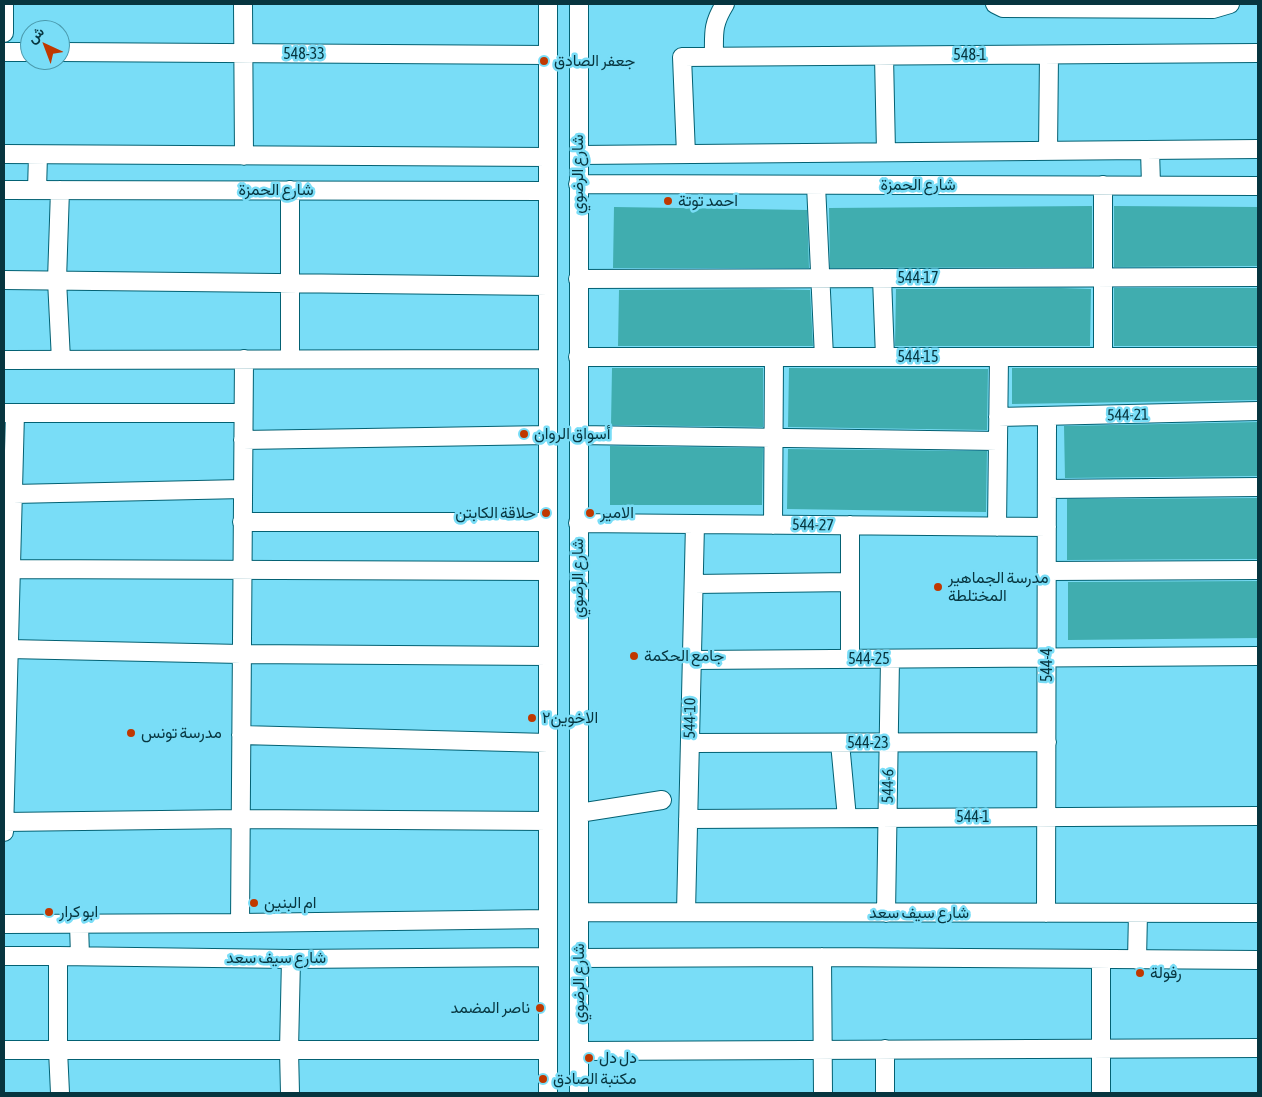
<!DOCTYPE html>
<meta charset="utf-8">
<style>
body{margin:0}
#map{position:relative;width:1262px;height:1097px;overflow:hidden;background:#79ddf7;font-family:"Asap Condensed",Vazirmatn,sans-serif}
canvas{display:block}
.frame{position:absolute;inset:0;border:5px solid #07353f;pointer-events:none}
.north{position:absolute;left:20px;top:20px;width:50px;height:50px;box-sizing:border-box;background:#79ddf7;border:1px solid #4b9aad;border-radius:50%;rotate:317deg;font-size:14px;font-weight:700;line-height:20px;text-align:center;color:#07353f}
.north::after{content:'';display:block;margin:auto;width:18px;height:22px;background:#c03800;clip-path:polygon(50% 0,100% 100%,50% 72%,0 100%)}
</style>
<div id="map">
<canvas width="1262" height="1097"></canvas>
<div class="frame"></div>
<div class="north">ش</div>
</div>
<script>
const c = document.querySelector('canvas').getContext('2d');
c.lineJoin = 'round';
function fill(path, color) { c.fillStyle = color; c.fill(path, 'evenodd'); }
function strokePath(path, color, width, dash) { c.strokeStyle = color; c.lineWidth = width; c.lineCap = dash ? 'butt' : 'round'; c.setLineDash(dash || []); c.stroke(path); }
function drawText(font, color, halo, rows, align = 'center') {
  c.font = font + ' "Asap Condensed",Vazirmatn,sans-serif'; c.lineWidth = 5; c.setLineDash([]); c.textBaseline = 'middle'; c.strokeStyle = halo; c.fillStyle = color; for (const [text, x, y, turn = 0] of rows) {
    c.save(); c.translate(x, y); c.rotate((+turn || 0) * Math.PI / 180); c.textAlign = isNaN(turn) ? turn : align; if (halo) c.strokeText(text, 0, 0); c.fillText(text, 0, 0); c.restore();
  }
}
fill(new Path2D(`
 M1092 206V267L830 268 829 208Z
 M1114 206 1258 207V266L1114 267Z
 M614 207 807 210 809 268H613Z
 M1061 288 1091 289 1090 346H895L896 289Z
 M1114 288H1258V346H1114Z
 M761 289 810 290 813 346H618L619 290Z
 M612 368H763V427L611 425Z
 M789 368 988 369 987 430 788 427Z
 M1012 368H1258V400L1012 404Z
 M1258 422V476L1065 478 1064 426Z
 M610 446 763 448 762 505H610Z
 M788 449 987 451 986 512 787 509Z
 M1258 498V559L1067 560V499Z
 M1258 581V638L1068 640V582Z`), '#40adaf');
const minor = new Path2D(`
 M243 4 244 156
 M548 4V1093
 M579 4V1093
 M995 4 1003 8 1213 9 1230 4
 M4 33V4
 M4 52H30
 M60 52 548 55
 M884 56 886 152
 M714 57C714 33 712 25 725 4
 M1150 150 1151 185
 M1048 151 1049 55
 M4 154 548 157
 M686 154 682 57 1258 53
 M579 155 1258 149
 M578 184 1258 186
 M816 185 824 357
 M4 190 548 191
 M37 190 38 155
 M60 190 57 280 61 360
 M290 190V359
 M882 278 885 357
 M578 279 1258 277
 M4 280 548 286
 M578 357H1258
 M1103 357V185
 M4 360 548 359
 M4 413H243
 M998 417 1258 411
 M578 435 998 441
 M243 440 548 435
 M1047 489 1258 487
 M13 494 243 489
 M242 522H548
 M578 523 1047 527
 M773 525 774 357
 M850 525V659
 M997 527 999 357
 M11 569 548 571
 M1047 571 1258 570
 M694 584 850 582
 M4 646 9 649 241 654 548 656
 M692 660 1258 656
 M241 735 548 743
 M690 743 1047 742
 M840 743 847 818
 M579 813 662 800
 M688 819 1258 816
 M4 822 240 819 548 821
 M4 832 15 413
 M579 912 1258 913
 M686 912 695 524
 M886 913 890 659
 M1046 913 1047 417
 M240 923 244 359
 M4 924 240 923 548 919
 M79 924 80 956
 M4 956H58L291 959 548 957
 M58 956V1050L60 1093
 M822 957 823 1093
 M579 958 822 957 1258 960
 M1137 960 1138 913
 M4 1050H548
 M579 1051 1258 1048
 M290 1093 289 1050 291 959
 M885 1093V1049
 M1101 1093V960`);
strokePath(minor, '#036173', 20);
strokePath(minor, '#fff', 18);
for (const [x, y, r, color] of [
 [544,61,5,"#c03800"],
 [668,201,5,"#c03800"],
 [524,434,5,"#c03800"],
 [546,513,5,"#c03800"],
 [590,513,5,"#c03800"],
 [938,587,5,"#c03800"],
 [634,656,5,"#c03800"],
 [532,718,5,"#c03800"],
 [131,733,5,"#c03800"],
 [254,903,5,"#c03800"],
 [49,912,5,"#c03800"],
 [1140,973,5,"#c03800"],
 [540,1008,5,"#c03800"],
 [589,1058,5,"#c03800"],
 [543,1079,5,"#c03800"]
]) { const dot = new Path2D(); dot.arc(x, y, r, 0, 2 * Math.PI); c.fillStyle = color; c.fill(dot); strokePath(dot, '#79ddf7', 2); }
drawText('16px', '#07353f', '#79ddf7', [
 ["548-33",304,54],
 ["548-1",970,55],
 ["شارع الرضوي",578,174,-90],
 ["شارع الحمزة",918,185],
 ["شارع الحمزة",276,190],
 ["544-17",918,278],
 ["544-15",918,357],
 ["544-21",1128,415,-1],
 ["544-27",813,525,1],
 ["شارع الرضوي",578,578,-90],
 ["544-25",869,659],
 ["544-4",1047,665,-90],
 ["544-10",690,718,-89],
 ["544-23",868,743],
 ["544-6",888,786,-89],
 ["544-1",973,817],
 ["شارع سيف سعد",919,913],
 ["شارع سيف سعد",276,958],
 ["شارع الرضوي",579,983,-90]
]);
drawText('16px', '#07353f', '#79ddf7', [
 ["جعفر الصادق",554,61],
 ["احمد توتة",678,201],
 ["أسواق الروان",534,434],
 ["حلاقة الكابتن",536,513,"right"],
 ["الامير",600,513],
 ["مدرسة الجماهير",948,578],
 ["المختلطة",948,596],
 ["جامع الحكمة",644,656],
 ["الاخوين٢",542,718],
 ["مدرسة تونس",141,733],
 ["ام البنين",264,903],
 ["ابو كرار",59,912],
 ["رفولة",1150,973],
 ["ناصر المضمد",530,1008,"right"],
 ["دل دل",599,1058],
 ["مكتبة الصادق",553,1079]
], 'left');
</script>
